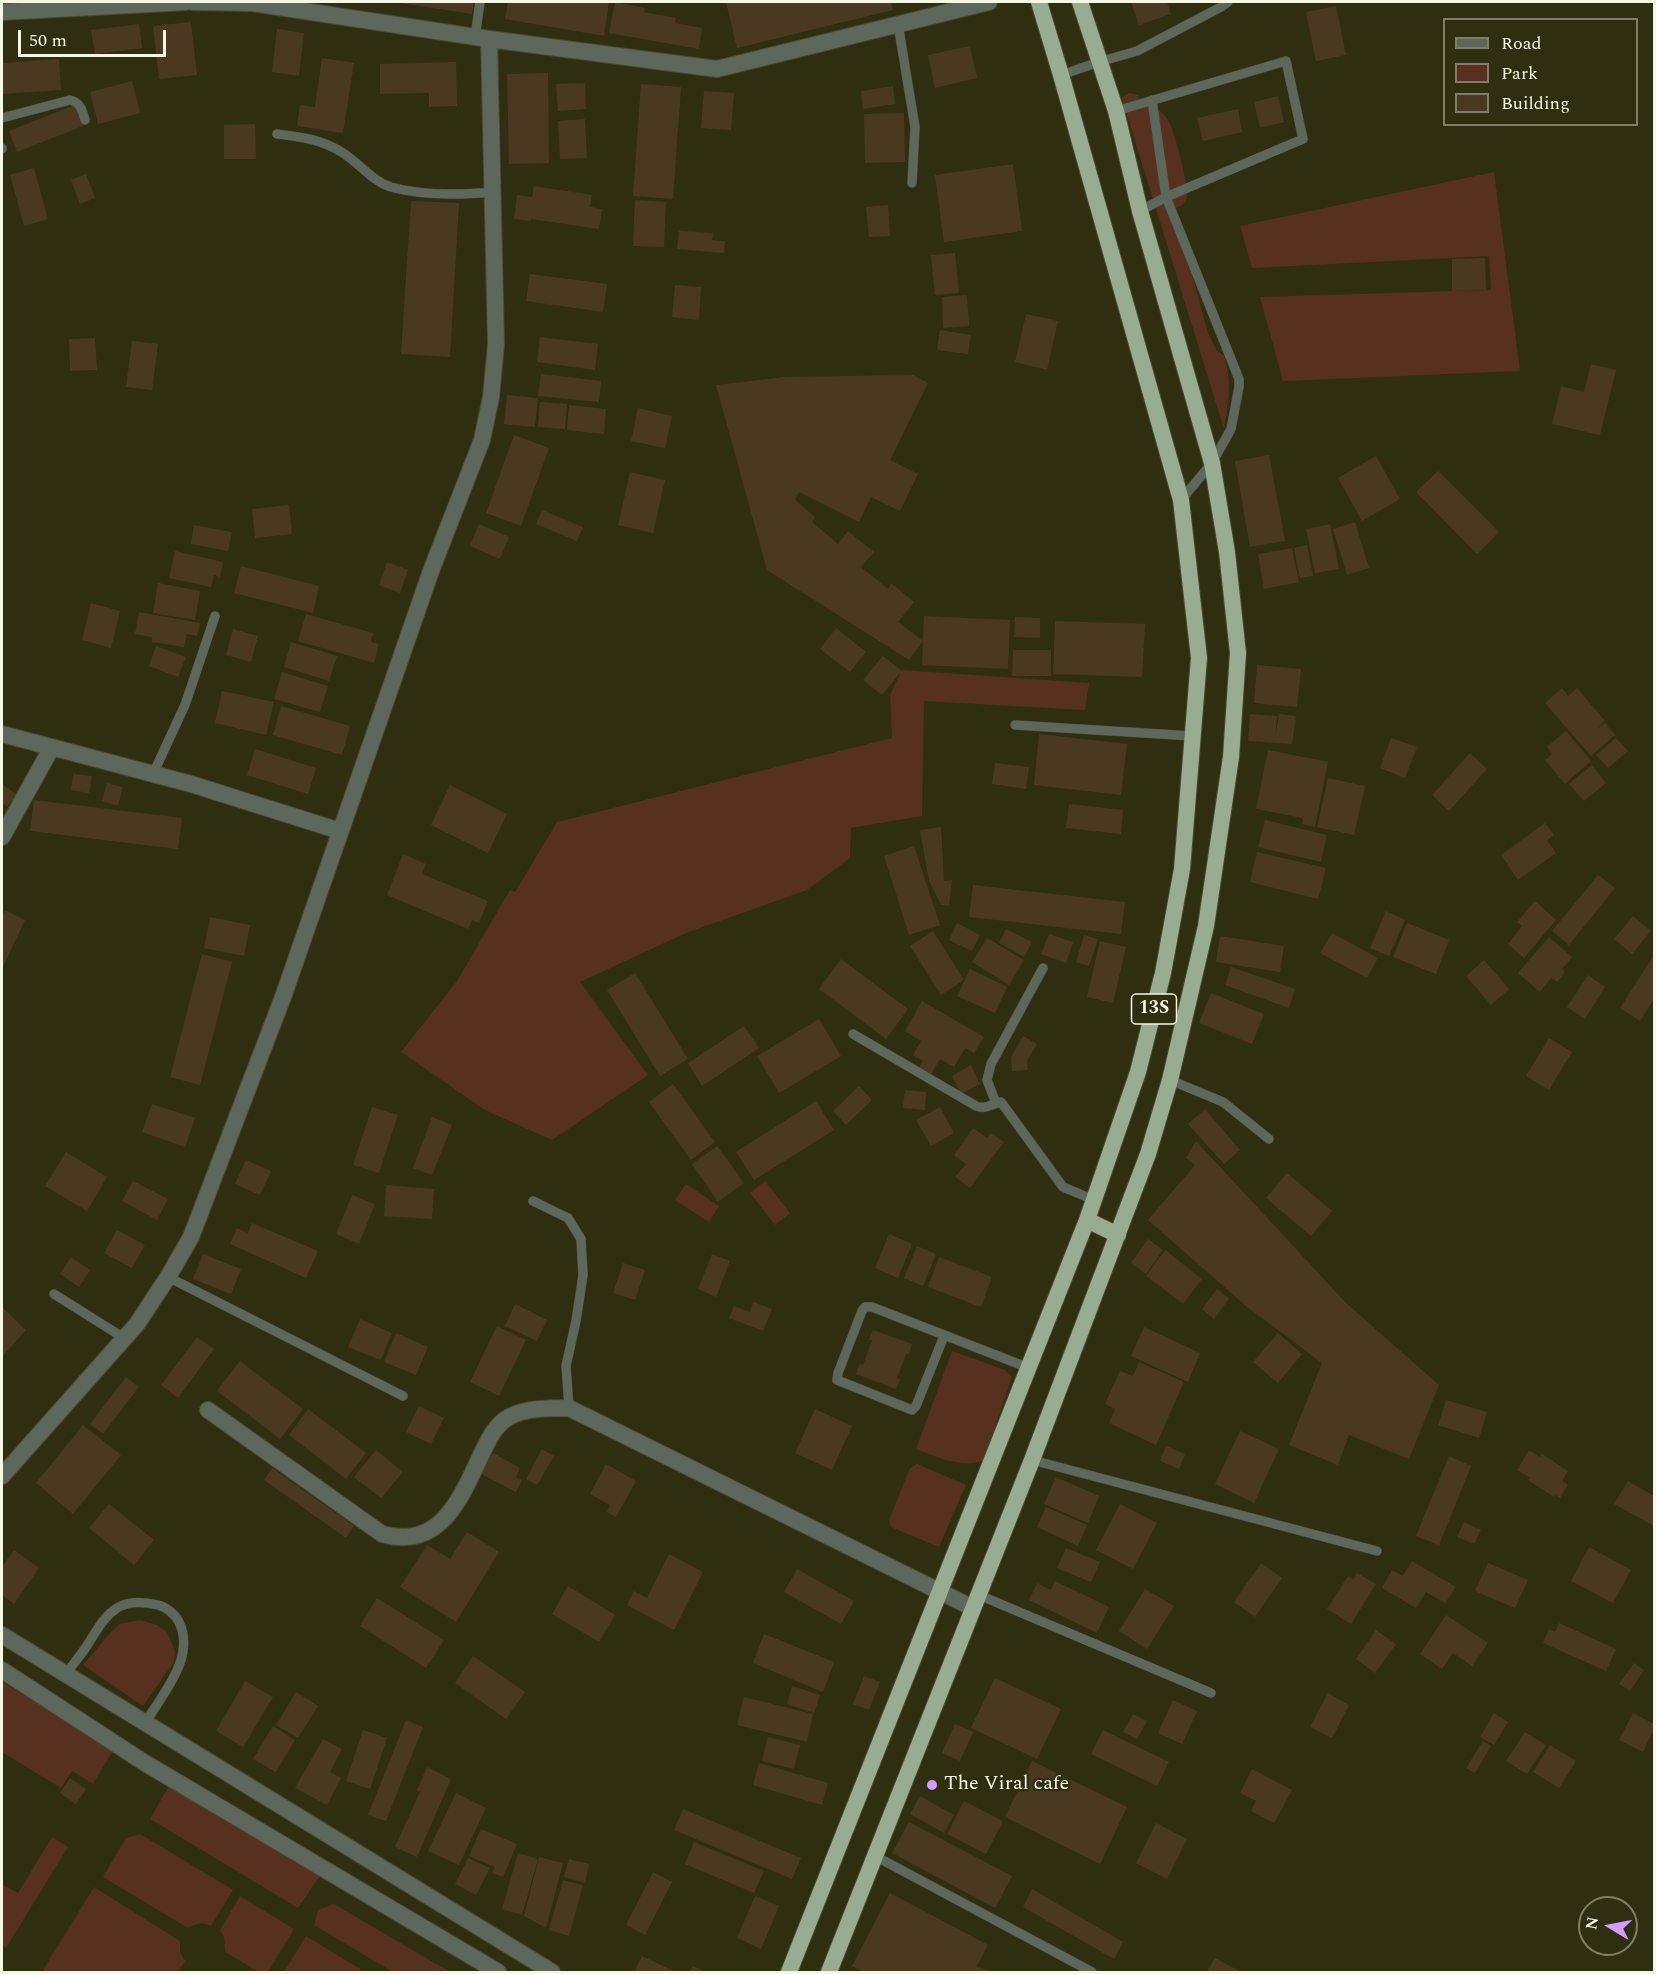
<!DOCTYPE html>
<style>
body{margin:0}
#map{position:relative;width:1656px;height:1974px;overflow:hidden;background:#2f2e11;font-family:Spectral,serif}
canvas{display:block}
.frame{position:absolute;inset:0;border:3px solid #f6f6e5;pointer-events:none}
.legend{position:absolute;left:1443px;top:18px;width:195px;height:108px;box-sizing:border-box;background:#2f2e11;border:2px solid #7f7e66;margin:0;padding:8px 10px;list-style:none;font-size:18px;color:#f6f6e5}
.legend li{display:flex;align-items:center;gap:12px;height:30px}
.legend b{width:30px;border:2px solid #7f7e66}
.north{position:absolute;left:1578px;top:1896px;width:60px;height:60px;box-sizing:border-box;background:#2f2e11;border:2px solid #7f7e66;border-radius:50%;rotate:280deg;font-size:16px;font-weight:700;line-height:24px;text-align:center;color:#f6f6e5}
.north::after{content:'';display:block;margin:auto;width:21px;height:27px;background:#d19dfe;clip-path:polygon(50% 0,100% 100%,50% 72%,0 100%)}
.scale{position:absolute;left:18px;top:30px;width:148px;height:27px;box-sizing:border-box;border:3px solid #f6f6e5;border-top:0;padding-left:8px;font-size:18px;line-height:21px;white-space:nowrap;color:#f6f6e5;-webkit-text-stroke:4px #2f2e11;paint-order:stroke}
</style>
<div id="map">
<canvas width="1656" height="1974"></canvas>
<div class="frame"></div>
<ul class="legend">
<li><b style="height:8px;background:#5e675c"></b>Road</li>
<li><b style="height:16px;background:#573020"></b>Park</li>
<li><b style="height:16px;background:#4a3920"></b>Building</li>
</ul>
<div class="north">N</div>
<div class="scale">50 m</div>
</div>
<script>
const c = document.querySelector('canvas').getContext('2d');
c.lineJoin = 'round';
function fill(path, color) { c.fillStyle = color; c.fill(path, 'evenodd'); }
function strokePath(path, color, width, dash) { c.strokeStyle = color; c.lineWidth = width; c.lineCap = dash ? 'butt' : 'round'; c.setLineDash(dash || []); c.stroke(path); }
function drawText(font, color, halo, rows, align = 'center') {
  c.font = font + ' Spectral,serif'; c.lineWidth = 4.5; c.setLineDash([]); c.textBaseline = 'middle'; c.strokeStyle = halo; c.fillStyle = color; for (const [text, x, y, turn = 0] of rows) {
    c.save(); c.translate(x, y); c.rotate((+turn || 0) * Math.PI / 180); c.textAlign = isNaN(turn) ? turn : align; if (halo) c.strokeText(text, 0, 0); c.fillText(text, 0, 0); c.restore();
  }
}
fill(new Path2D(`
 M1129 93 1138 95 1139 99C1149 103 1162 110 1168 120 1174 129 1189 187 1187 197 1186 204 1180 206 1174 209L1208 333 1217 351 1224 355C1232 385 1229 399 1224 429L1122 99 1124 96Z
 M1494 172 1520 371 1283 381 1260 297 1491 290 1489 256 1252 268 1240 226Z
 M902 670 1089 683 1085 710 924 701 922 816 851 828 850 858 807 890 686 933 580 982 648 1075 552 1140 485 1110 401 1052 457 981 510 890 515 892 557 822 892 738 890 695Z
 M765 1181 790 1213 775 1225 750 1193Z
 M686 1184 719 1206 709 1222 675 1200Z
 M952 1351 1005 1370 1012 1377 984 1460C960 1469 938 1457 916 1449Z
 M917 1464 966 1485 939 1547 891 1527 889 1520 910 1468Z
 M140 1620 157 1625 167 1632 175 1651 174 1662 143 1706 83 1665 111 1632 120 1624Z
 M2 1682 114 1749 93 1784 72 1771 61 1788 2 1752Z
 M170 1784 321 1874 298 1908 150 1819Z
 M140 1834 233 1890 211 1926C203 1922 196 1923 188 1928L103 1877 126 1838Z
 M52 1837 68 1847 6 1948 2 1945V1884L18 1893Z
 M94 1887 180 1941V1952L185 1961 178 1972H47L43 1970Z
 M240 1896 294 1929 268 1972H259L225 1952 224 1937 220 1930Z
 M334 1904 450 1972H393L314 1925 318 1910Z
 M306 1936 360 1969 361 1972H284Z`), '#573020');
fill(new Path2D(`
 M394 2H474L472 14Z
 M508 2H609L604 36 505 19Z
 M615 2 645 8 644 12 676 18 675 23 702 28 699 49 609 33Z
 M726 2H891L893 10 737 48Z
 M1131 2H1167L1171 14 1139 25Z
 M1336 6 1346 55 1316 61 1306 12Z
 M191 22 197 75 159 79 153 26Z
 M139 24 142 48 95 54 91 30Z
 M277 29 304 33 299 76 272 72Z
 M970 46 977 78 935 88 928 55Z
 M322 58 354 63 343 133 297 126 300 105 315 107Z
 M59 59 61 90 2 94V63Z
 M456 62 457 106 429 107V93L380 94V64Z
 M548 73 549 163 509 164 507 74Z
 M132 81 140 113 98 124 90 92Z
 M585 83 586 109 558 111 556 84Z
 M641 84 681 87 673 199 633 196Z
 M893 86 895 104 863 109 861 91Z
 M704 91 734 93 731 130 701 128Z
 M1278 96 1284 122 1260 128 1254 102Z
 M75 105 83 126 17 152 9 131Z
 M1238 109 1242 132 1203 141 1197 118Z
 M904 113 905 162 865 163 864 114Z
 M585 119 587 158 560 159 558 121Z
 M255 124 256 159H224V125Z
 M1013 164 1022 231 944 242 935 175Z
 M34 168 48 219 24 226 10 175Z
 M86 174 95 198 80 204 71 180Z
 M534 186 592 195 590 207 602 209 599 229 531 219V221L514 219 517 195 532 197Z
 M635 200 666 202 664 247 633 246Z
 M411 201 459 203 450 357 401 354Z
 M888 205 890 236 869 237 866 207Z
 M679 231 713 233 712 240 725 241 724 253 677 249Z
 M955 253 959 293 935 295 931 255Z
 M1485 258 1486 290 1452 291V259Z
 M530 274 607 284 603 312 526 301Z
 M675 285 701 287 699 320 672 317Z
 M967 295 969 326 943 328 942 297Z
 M1026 314 1058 321 1047 370 1015 362Z
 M940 330 971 335 968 354 937 350Z
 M540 337 598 344 595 370 537 362Z
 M95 338 97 370 70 371 69 339Z
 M132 341 158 344 152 390 126 387Z
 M1591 364 1616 370 1600 435 1552 424 1561 386 1584 392Z
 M541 374 601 381 599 402 538 396Z
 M913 375 928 383 890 460 918 474 900 511 871 497 859 522 799 492 795 500 815 517 812 522 838 544 848 531 874 552 861 567 888 589 891 583 914 602 898 622 923 641 909 660 767 570 716 385 785 377Z
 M507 395 538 398 535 427 504 424Z
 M540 402 567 404 565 429 538 427Z
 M569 405 606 409 604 434 567 430Z
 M638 408 672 416 665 448 631 441Z
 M514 435 549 448 521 526 486 513Z
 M1269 455 1285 541 1250 547 1235 461Z
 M1376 456 1400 499 1362 521 1338 478Z
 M1438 471 1499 532 1477 554 1416 492Z
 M630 472 665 480 653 533 618 525Z
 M289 505 292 534 255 538 252 509Z
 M542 510 583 527 577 541 536 524Z
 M1355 522 1369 568 1347 575 1333 529Z
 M479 524 509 537 500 559 470 546Z
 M1330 524 1339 569 1315 573 1306 529Z
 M194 525 232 532 228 551 191 544Z
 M1307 545 1313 576 1300 578 1294 548Z
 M1292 548 1299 582 1264 589 1258 554Z
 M175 551 223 562 220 577 214 575 211 587 169 578Z
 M387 562 408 570 400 593 379 585Z
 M241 566 319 586 313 613 234 593Z
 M158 583 200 591 195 620 153 613Z
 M91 603 120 611 111 648 82 640Z
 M139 612 200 623 197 636 187 634 184 647 152 642V637L135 634Z
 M306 614 373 633 371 642 379 644 374 663 298 641Z
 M924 616 1010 620 1008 669 922 665Z
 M1015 617 1040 618V638L1014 637Z
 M1055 621 1145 624 1142 677 1053 674Z
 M836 628 866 652 850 672 820 649Z
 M233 629 258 636 251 662 226 655Z
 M291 642 337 656 329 681 284 667Z
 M156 646 186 657 178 677 149 666Z
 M1013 650H1051V676H1012Z
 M883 656 902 671 882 695 863 680Z
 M1257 665 1301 669 1297 707 1254 703Z
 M282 672 328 686 320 712 274 699Z
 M1562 688 1568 696 1577 688 1605 721 1596 729 1605 723 1615 735 1591 756 1545 703Z
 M222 691 274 702 266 735 215 723Z
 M281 706 350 726 342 755 273 735Z
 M1250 714 1277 716 1275 739 1279 714 1296 716 1292 744 1248 741Z
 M1566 731 1591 761 1565 784 1545 760 1552 754 1547 747Z
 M1039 734 1127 744 1121 795 1034 785Z
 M1391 738 1417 747 1405 778 1380 768Z
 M1616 738 1628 751 1608 768 1596 755Z
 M255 749 316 768 308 794 247 775Z
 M1268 750 1328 762 1315 827 1302 824 1303 818 1256 809Z
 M1470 753 1487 769 1449 811 1432 795Z
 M995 763 1029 767 1026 789 992 784Z
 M1592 765 1606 783 1584 801 1569 784Z
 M73 774 92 776 89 793 71 790Z
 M1328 778 1365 786 1354 835 1317 827Z
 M107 783 123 787 118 806 102 801Z
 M2 784 16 794 7 807 2 803Z
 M450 785 507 814 488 853 431 825Z
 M34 800 182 818 178 849 30 831Z
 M1069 804 1123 810 1121 834 1066 828Z
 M1265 820 1327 835 1321 862 1258 847Z
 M1545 823 1554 835 1547 840 1556 853 1518 880 1501 855Z
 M941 827 944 881 952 880 949 906 941 905 929 881 920 830Z
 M914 846 940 925 909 935 884 856Z
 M1257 852 1326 868 1318 899 1250 882Z
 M403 854 426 864 422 874 488 901 479 923 472 920 468 929 387 895Z
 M1598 875 1615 888 1569 945 1552 931Z
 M973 885 1125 902 1121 934 969 917Z
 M1535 901 1556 920 1524 958 1508 944 1522 926 1517 922Z
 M5 910 25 920 2 969V916Z
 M1386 911 1405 920 1389 956 1370 948Z
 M1633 916 1651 931 1632 954 1614 939Z
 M210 917 250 925 244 956 204 948Z
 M957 923 980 935 972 951 949 940Z
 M1407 923 1449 940 1436 974 1393 957Z
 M1006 929 1032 942 1024 957 999 943Z
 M933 931 964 980 941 995 910 946Z
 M1332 933 1378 958 1367 978 1320 953Z
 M1049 934 1073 942 1066 963 1041 954Z
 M1084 935 1098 939 1089 966 1076 962Z
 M1220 936 1284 946 1280 972 1216 962Z
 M1549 937 1572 957 1562 969 1565 972 1557 982 1551 978 1540 992 1518 973Z
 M987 938 1024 960 1009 985 972 962Z
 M1100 941 1126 947 1113 1003 1087 997Z
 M202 954 232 962 200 1085 170 1077Z
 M1654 955V999L1640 1021 1620 1008Z
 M841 959 908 1009 886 1039 819 989Z
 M1484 960 1509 989 1491 1005 1466 976Z
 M1231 967 1295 989 1289 1008 1225 985Z
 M970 969 1007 987 995 1013 957 996Z
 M635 973 688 1059 660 1076 607 990Z
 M1588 975 1605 987 1585 1019 1567 1007Z
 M1211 993 1264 1014 1252 1044 1199 1023Z
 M922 1001 984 1037 974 1053 965 1048 954 1067 940 1059 930 1076 918 1069 923 1061 913 1055 921 1041 905 1031Z
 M819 1019 841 1056 779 1093 757 1056Z
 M744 1026 759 1048 702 1086 688 1063Z
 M1023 1036 1037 1044 1027 1061 1028 1070 1012 1071 1011 1057Z
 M1549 1038 1572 1052 1549 1090 1526 1076Z
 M971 1065 980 1084 961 1094 952 1076Z
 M673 1084 715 1142 691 1160 649 1102Z
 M859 1086 872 1100 846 1125 833 1111Z
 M905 1090 926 1092 925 1110 903 1108Z
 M816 1101 834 1130 754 1180 736 1152Z
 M152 1104 195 1118 185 1147 142 1132Z
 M372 1107 398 1115 379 1173 353 1165Z
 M940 1107 954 1133 931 1146 916 1120Z
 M1205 1109 1240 1150 1224 1164 1188 1124Z
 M432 1117 452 1125 432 1175 413 1168Z
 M973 1128 987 1138 991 1133 1004 1142 970 1188 955 1177 966 1164 954 1155Z
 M1196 1141 1346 1303 1439 1385 1409 1459 1349 1435 1338 1465 1289 1445 1322 1363 1246 1306 1148 1220 1195 1165 1186 1158Z
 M717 1146 744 1183 718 1202 692 1164Z
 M66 1152 107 1177 87 1211 45 1186Z
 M246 1160 271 1171 260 1195 235 1184Z
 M1287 1173 1332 1211 1311 1236 1266 1198Z
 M133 1181 168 1199 157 1220 122 1201Z
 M386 1185 434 1189 432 1219 384 1216Z
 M352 1195 375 1204 359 1244 336 1234Z
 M252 1223 318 1251 306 1278 230 1244 237 1228 248 1233Z
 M117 1230 145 1245 132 1268 104 1253Z
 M889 1234 912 1244 898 1278 875 1268Z
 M1148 1239 1163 1250 1146 1274 1131 1263Z
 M917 1246 936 1254 923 1286 904 1278Z
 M1165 1250 1202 1279 1183 1304 1146 1276Z
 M203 1254 241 1269 231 1294 193 1279Z
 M712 1254 730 1261 716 1297 698 1289Z
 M71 1257 90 1270 79 1287 60 1274Z
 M939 1257 992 1277 981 1307 928 1287Z
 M623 1263 645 1270 635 1300 613 1293Z
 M1217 1289 1229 1299 1214 1319 1202 1309Z
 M753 1302 772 1309 763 1331 729 1318 734 1306 750 1312Z
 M515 1304 547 1320 537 1341 505 1326Z
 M2 1307 26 1330 2 1357Z
 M360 1319 392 1333 381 1360 348 1347Z
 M497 1326 526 1340 499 1396 470 1382Z
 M1144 1327 1200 1353 1188 1382 1131 1356Z
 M873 1330 912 1344 909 1354H906L897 1378 900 1379 896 1389 856 1374 860 1363 863 1365 872 1340H869Z
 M396 1333 428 1347 416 1375 384 1362Z
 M1278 1333 1302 1354 1278 1383 1253 1362Z
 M197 1337 214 1349 178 1398 161 1385Z
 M240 1361 303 1409 280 1439 217 1391Z
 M1139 1362 1184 1382 1156 1445 1109 1423 1115 1409 1105 1404 1120 1371 1133 1376Z
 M126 1377 139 1387 103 1434 90 1424Z
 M1446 1400 1487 1412 1479 1438 1438 1425Z
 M419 1406 444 1418 431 1444 406 1432Z
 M308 1409 366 1453 346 1479 289 1435Z
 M815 1409 852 1426 832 1470 795 1453Z
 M83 1425 121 1455 73 1514 36 1483Z
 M1240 1431 1279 1449 1254 1503 1215 1484Z
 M1166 1446 1185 1454 1179 1469 1160 1461Z
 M542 1449 554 1456 537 1485 526 1479Z
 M376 1450 403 1472 381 1498 354 1477Z
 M1529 1450 1540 1457 1542 1454 1568 1471 1562 1481 1568 1485 1560 1498 1555 1495 1554 1497 1528 1480 1530 1478 1517 1470Z
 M493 1453 520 1468 516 1477 522 1480 516 1492 481 1474Z
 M1449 1456 1471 1466 1439 1545 1416 1536Z
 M606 1464 636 1481 616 1517 607 1512 610 1505 590 1494Z
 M272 1468 354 1526 346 1538 264 1480Z
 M1056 1477 1099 1496 1088 1523 1044 1504Z
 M1628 1481 1654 1496V1526L1614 1504Z
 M109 1504 154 1540 134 1565 89 1528Z
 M1120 1504 1157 1523 1133 1569 1096 1550Z
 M1046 1507 1087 1525 1078 1546 1037 1527Z
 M1464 1522 1481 1530 1474 1544 1457 1537Z
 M467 1532 499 1552 456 1622 400 1587 427 1545 450 1559Z
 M1589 1547 1631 1570 1613 1603 1571 1581Z
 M1066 1548 1100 1562 1091 1582 1057 1568Z
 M14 1550 39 1568 14 1604 2 1595V1567Z
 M669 1554 703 1572 674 1630 627 1605 634 1591 647 1598Z
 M1412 1561 1456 1587 1445 1603 1426 1592 1416 1608 1382 1588 1392 1570 1403 1576Z
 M1261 1563 1282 1578 1255 1617 1234 1602Z
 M1488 1563 1528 1580 1515 1608 1475 1591Z
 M797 1569 854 1601 841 1624 784 1592Z
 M1357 1573 1376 1584 1351 1624 1327 1609 1348 1576 1353 1580Z
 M1055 1581 1109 1607 1097 1633 1029 1600 1037 1583 1051 1590Z
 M568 1586 615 1615 599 1642 552 1614Z
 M1145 1589 1174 1606 1147 1649 1119 1631Z
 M377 1598 444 1640 426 1668 360 1626Z
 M1446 1615 1488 1643 1472 1666 1453 1653 1442 1669 1420 1654Z
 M1559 1623 1616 1649 1606 1671 1543 1643 1549 1629 1555 1632Z
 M1376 1630 1396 1644 1375 1673 1356 1659Z
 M764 1634 834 1662 823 1692 753 1663Z
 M473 1656 525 1692 506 1719 455 1683Z
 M1634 1663 1644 1670 1630 1691 1619 1684Z
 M864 1676 880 1682 869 1710 853 1704Z
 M995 1678 1061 1709 1037 1759 971 1728Z
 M245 1681 273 1697 243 1747 216 1731Z
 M792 1686 820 1695 814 1713 787 1704Z
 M296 1692 318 1706 298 1738 276 1725Z
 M1328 1693 1349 1705 1332 1738 1310 1727Z
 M744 1697 813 1714 807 1742 737 1725Z
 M1173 1700 1197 1711 1182 1744 1158 1733Z
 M1494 1713 1508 1722 1494 1745 1480 1737Z
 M1633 1713 1654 1724V1729L1643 1752 1619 1740Z
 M1133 1714 1147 1721 1137 1739 1123 1732Z
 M406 1720 423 1727 386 1821 368 1815Z
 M955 1724 973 1732 960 1761 942 1753Z
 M273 1726 295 1740 276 1772 253 1759Z
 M363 1730 387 1738 370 1789 346 1781Z
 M1103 1730 1169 1762 1157 1786 1091 1754Z
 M1525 1732 1546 1745 1527 1774 1506 1761Z
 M768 1737 800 1745 794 1769 762 1761Z
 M323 1739 342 1749 330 1772 341 1778 327 1805 295 1788Z
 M1483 1741 1491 1746 1475 1773 1466 1768Z
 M1550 1745 1576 1761 1559 1788 1533 1772Z
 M1032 1761 1127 1807 1100 1864 1005 1817Z
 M759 1763 828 1783 822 1805 753 1785Z
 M427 1767 451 1779 417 1857 395 1847 420 1792 417 1790Z
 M1252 1769 1292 1790 1274 1823 1251 1811 1256 1801 1240 1793Z
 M70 1778 86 1789 76 1804 60 1793Z
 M456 1793 486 1808 459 1865 428 1851Z
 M920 1796 954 1815 944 1833 910 1814Z
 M964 1801 1003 1821 986 1854 947 1834Z
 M683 1809 801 1858 792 1879 674 1830Z
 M909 1822 1012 1876 995 1908 892 1853Z
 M1156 1823 1187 1839 1167 1879 1136 1863Z
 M481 1829 517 1844 503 1877 492 1873 495 1867 469 1856Z
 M694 1842 764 1871 754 1893 685 1864Z
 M518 1853 538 1859 522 1915 502 1909Z
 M539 1857 563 1863 546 1928 524 1916Z
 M468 1858 490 1868 476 1895 455 1884Z
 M569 1859 589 1864 585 1883 564 1877Z
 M653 1872 672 1882 645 1935 626 1925Z
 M563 1880 583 1885 569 1936 549 1930Z
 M1032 1889 1123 1942 1114 1959 1023 1907Z
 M890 1893 988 1945 977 1966 990 1972H863L852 1966Z
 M755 1896 779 1906 761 1949 737 1938Z
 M642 1956 676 1972H634Z
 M1215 1958 1241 1972H1207Z
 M693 1966 706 1972H689Z`), '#4a3920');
const service = new Path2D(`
 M898 24 915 127 912 183
 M475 37 480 2
 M1061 75 1099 62 1137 51 1221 7 1228 2
 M1152 100 1166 197 1239 379V387L1231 429 1212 463 1181 500
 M1116 111 1286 61 1303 139 1166 197 1140 211
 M2 118 70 100C81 103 82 110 85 120
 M277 134C301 137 321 139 343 153 359 163 372 181 391 187 423 196 460 195 492 192
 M2 148V149
 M1015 725 1192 736
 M153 774 185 705 215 616
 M853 1034 976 1106C985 1110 991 1104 1001 1102L1063 1187 1094 1200
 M1170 1080 1223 1102 1269 1139
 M996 1103 987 1080 991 1064 1043 968
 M533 1201 568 1218 581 1239 583 1275 576 1321 566 1366 569 1408
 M168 1277 403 1396
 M54 1294 124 1338
 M944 1336 916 1406 912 1410 837 1380 838 1373 862 1311 865 1307H872L1029 1368
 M1032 1460 1377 1551
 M979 1595 1211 1693
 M66 1674C73 1664 81 1655 88 1644 96 1632 103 1617 117 1608 128 1601 145 1602 158 1605 166 1607 175 1614 179 1622 196 1657 163 1693 146 1722
 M875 1856 1092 1972`);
const minor = new Path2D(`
 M191 2 252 3 489 39 717 69 989 2
 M2 12 186 2
 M2 734 191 784 340 831
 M2 837 52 747
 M208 1410 382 1534C441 1551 461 1497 482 1453 489 1439 495 1425 509 1417 525 1408 551 1408 569 1408L973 1608
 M2 1476 137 1324 168 1277 191 1237 283 997 431 571 482 440 491 397 496 344 489 39`);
const tertiary = new Path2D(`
 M2 1635 552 1972
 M2 1670 145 1763 498 1972`);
const trunk = new Path2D(`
 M1087 1220 1118 1235
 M789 1972 1087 1220 1138 1072 1163 973 1182 869 1199 658 1181 500 1061 75 1039 2
 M829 1972 1032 1460 1148 1154 1170 1080 1206 926 1231 757 1238 653 1227 552 1212 463 1140 211 1116 111 1080 2`);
strokePath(service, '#4b4a2f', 10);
strokePath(minor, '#4b4a2f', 18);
strokePath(tertiary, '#4b4a2f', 18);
strokePath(trunk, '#4b4a2f', 18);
strokePath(service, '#5e675c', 9);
strokePath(minor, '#5e675c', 16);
strokePath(tertiary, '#5e675c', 16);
strokePath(trunk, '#98ac92', 16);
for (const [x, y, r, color] of [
 [932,1785,6,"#d19dfe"]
]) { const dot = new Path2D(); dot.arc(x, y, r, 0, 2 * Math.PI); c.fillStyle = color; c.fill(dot); strokePath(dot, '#2f2e11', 2); }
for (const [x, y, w] of [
 [1154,1009,45]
]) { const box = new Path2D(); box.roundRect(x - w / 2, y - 15, w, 30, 4.5); c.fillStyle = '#2f2e11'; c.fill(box); strokePath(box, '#f6f6e5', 1.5); }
drawText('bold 18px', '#f6f6e5', null, [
 ["13S",1154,1009]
]);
drawText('20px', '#f6f6e5', '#2f2e11', [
 ["The Viral cafe",944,1785]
], 'left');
</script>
